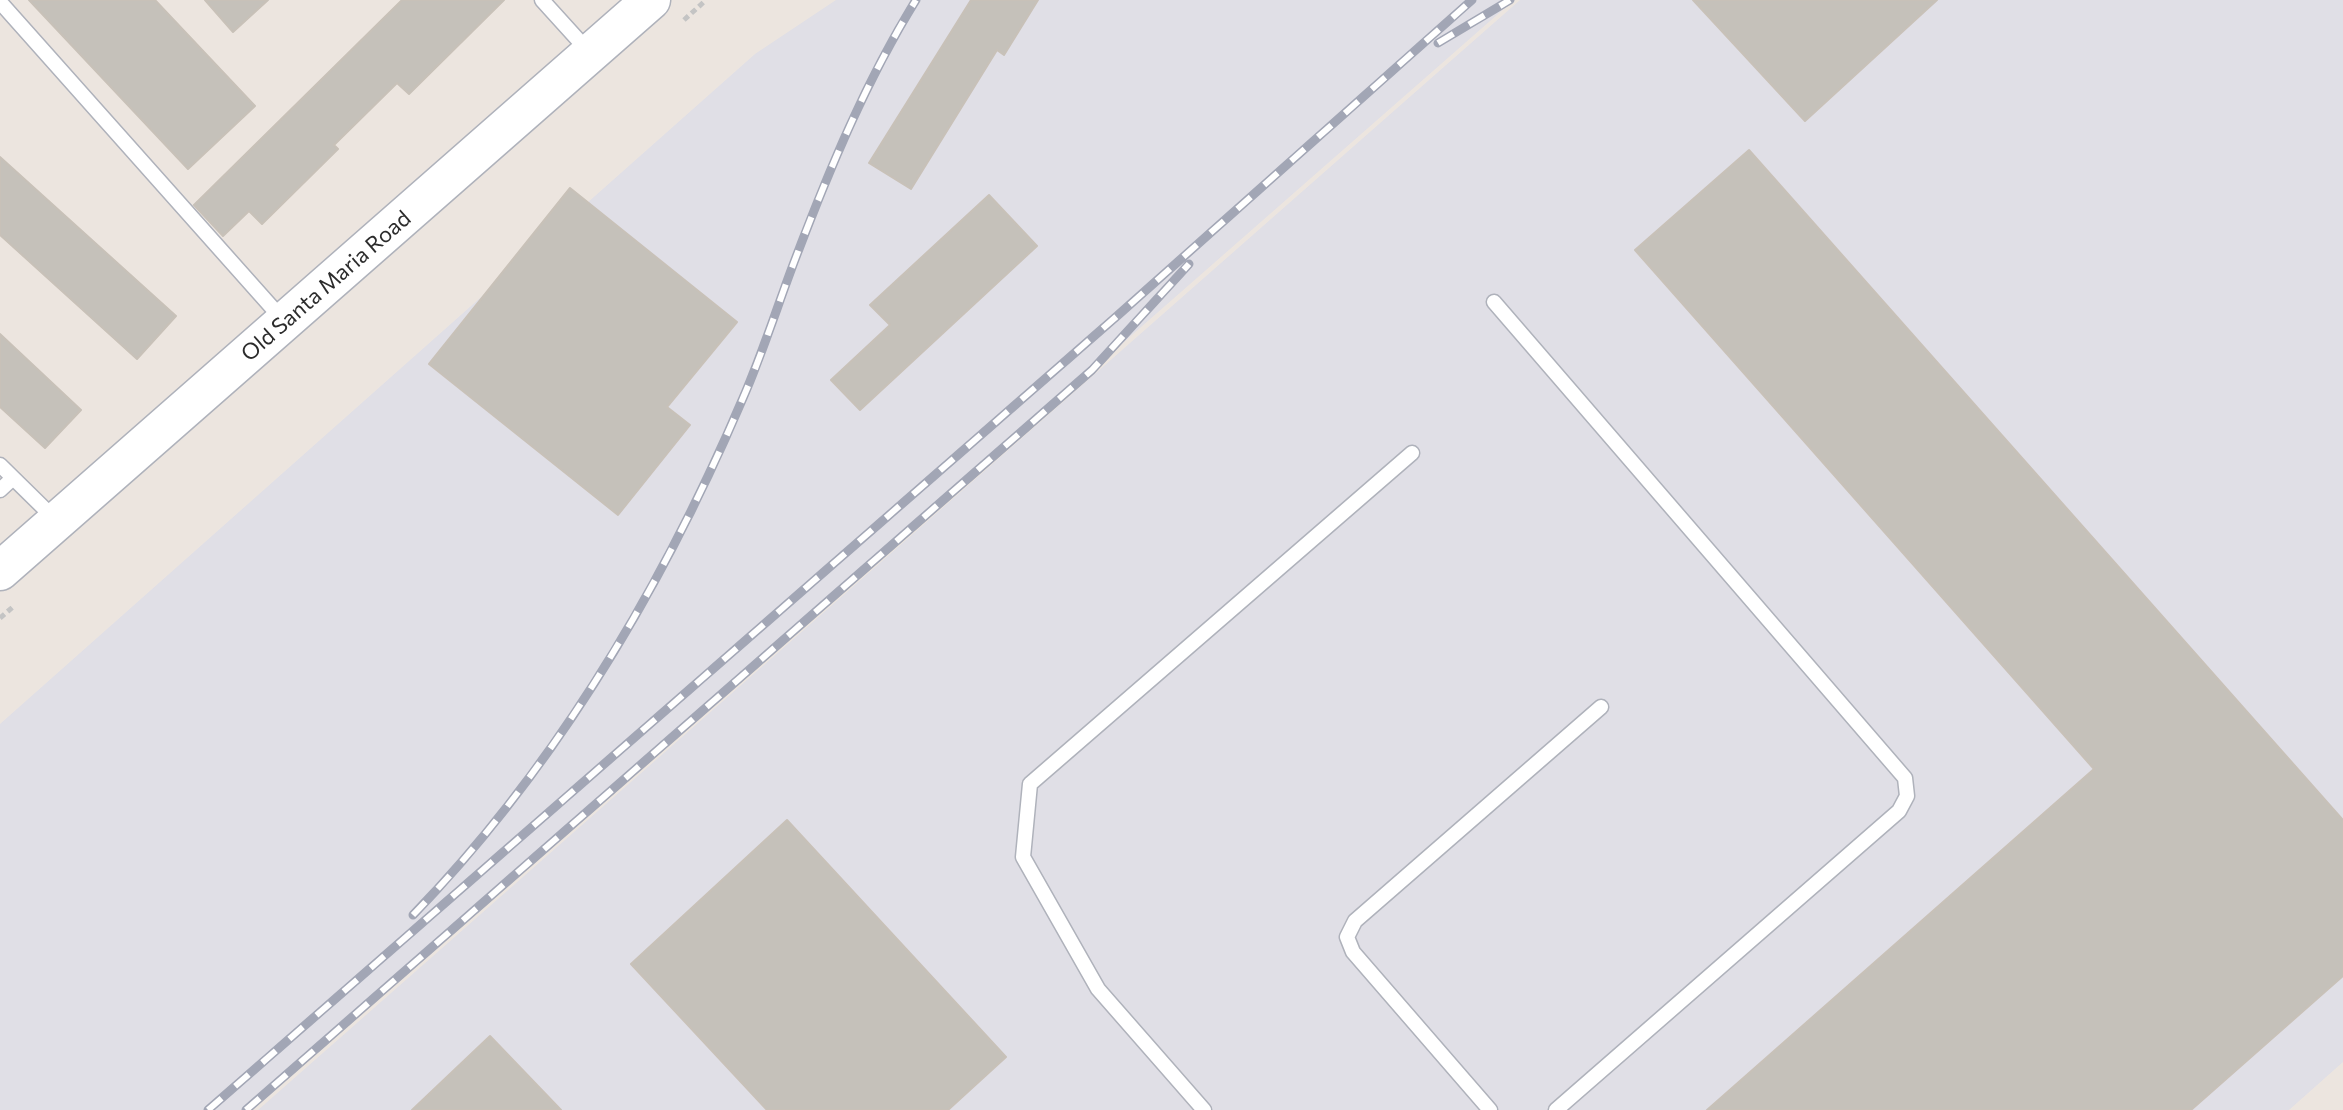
<!DOCTYPE html>
<style>
body{margin:0}
canvas{display:block;background:#ece5df}
</style>
<canvas width="2343" height="1110"></canvas>
<script>
const c = document.querySelector('canvas').getContext('2d');
c.lineJoin = 'round';
function fill(path, color) { c.fillStyle = color; c.fill(path, 'evenodd'); }
function strokePath(path, color, width, dash) { c.strokeStyle = color; c.lineWidth = width; c.lineCap = dash ? 'butt' : 'round'; c.setLineDash(dash || []); c.stroke(path); }
function drawText(font, color, halo, rows, align = 'center') {
  c.font = font + ' Commissioner,sans-serif'; c.lineWidth = 6; c.setLineDash([]); c.textBaseline = 'middle'; c.strokeStyle = halo; c.fillStyle = color; for (const [text, x, y, turn = 0] of rows) {
    c.save(); c.translate(x, y); c.rotate((+turn || 0) * Math.PI / 180); c.textAlign = isNaN(turn) ? turn : align; if (halo) c.strokeText(text, 0, 0); c.fillText(text, 0, 0); c.restore();
  }
}
fill(new Path2D(`
 M836 0H1514L248 1110H0V724L755 54Z
 M1520 0H2343V1062L2289 1110H258Z`), '#e0dfe6');
const building = new Path2D(`
 M29 0H155L255 106 188 169Z
 M205 0H268L233 32Z
 M402 0H504L409 94 397 83 334 145 338 149 262 224 249 211 223 236 194 205Z
 M971 0H1038L1004 55 997 50 911 189 869 163Z
 M1693 0H1937L1805 121Z
 M1749 150 2343 820V976L2191 1110H1707L2094 769 1635 250Z
 M0 157 176 316 137 359 0 235Z
 M570 188 737 322 667 407 690 425 618 515 429 364Z
 M989 195 1037 246 860 410 831 380 890 325 870 305Z
 M0 334 81 410 45 448 0 407Z
 M787 820 1006 1057 948 1110H767L631 964Z
 M490 1036 561 1110H412Z`);
fill(building, '#c5c1ba');
strokePath(building, '#c8c1b8', 2);
const lane = new Path2D(`
 M542 0 590 53
 M0 2 284 321
 M1494 302 1905 778 1907 796 1899 811 1556 1110
 M0 465 57 521
 M0 490 13 478
 M1204 1110 1098 989 1023 857 1030 784 1412 453
 M1490 1110 1353 952 1347 937 1355 921 1601 707`);
const secondary = new Path2D(`
 M0 571 651 0`);
strokePath(lane, '#afb2bb', 17);
strokePath(secondary, '#afb2bb', 41);
strokePath(new Path2D(`
 M684 20 706 0
 M0 618 14 606`), '#c4c4c4', 5, [6, 4]);
strokePath(lane, '#fff', 14);
strokePath(secondary, '#fff', 38);
const rail = new Path2D(`
 M1438 43 1510 0
 M413 915C555 768 663 586 743 398 763 352 778 304 796 257 830 168 866 81 916 0
 M208 1110 1117 316 1472 0
 M246 1110 1092 370 1189 264`);
strokePath(rail, '#a2a6b5', 9);
strokePath(rail, '#fff', 6, [18]);
drawText('22px', '#2c2c2c', '#fff', [
 ["Old Santa Maria Road",326,286,-41]
]);
</script>
